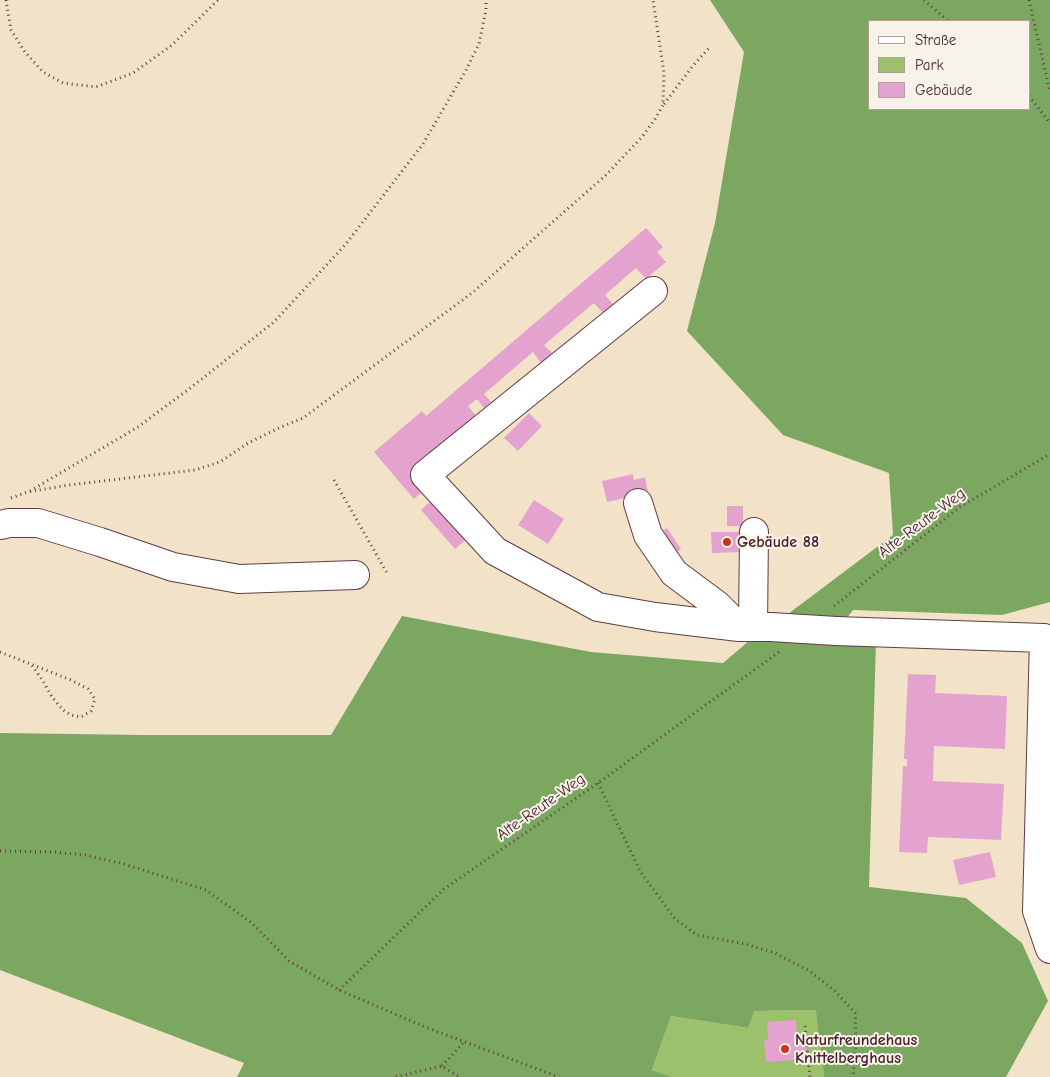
<!DOCTYPE html>
<meta charset="utf-8">
<style>
body{margin:0}
#map{position:relative;width:1050px;height:1077px;overflow:hidden;background:#f2e3c8;font-family:"Comic Neue",sans-serif}
canvas{display:block}
.legend{position:absolute;left:868px;top:20px;width:162px;height:90px;box-sizing:border-box;background:#f7f3e8;border:1px solid #b29e9c;margin:0;padding:6px 9px;list-style:none;font-size:15px;color:#4a1f2b}
.legend li{display:flex;align-items:center;gap:10px;height:25px}
.legend b{width:25px;border:1px solid #b29e9c}
</style>
<div id="map">
<canvas width="1050" height="1077"></canvas>
<ul class="legend">
<li><b style="height:6px;background:#fff"></b>Straße</li>
<li><b style="height:14px;background:#9bc16c"></b>Park</li>
<li><b style="height:14px;background:#e4a3cf"></b>Gebäude</li>
</ul>
</div>
<script>
const c = document.querySelector('canvas').getContext('2d');
c.lineJoin = 'round';
function fill(path, color) { c.fillStyle = color; c.fill(path, 'evenodd'); }
function strokePath(path, color, width, dash) { c.strokeStyle = color; c.lineWidth = width; c.lineCap = dash ? 'butt' : 'round'; c.setLineDash(dash || []); c.stroke(path); }
function drawText(font, color, halo, rows, align = 'center') {
  c.font = font + ' "Comic Neue",sans-serif'; c.lineWidth = 4; c.setLineDash([]); c.textBaseline = 'middle'; c.strokeStyle = halo; c.fillStyle = color; for (const [text, x, y, turn = 0] of rows) {
    c.save(); c.translate(x, y); c.rotate((+turn || 0) * Math.PI / 180); c.textAlign = isNaN(turn) ? turn : align; if (halo) c.strokeText(text, 0, 0); c.fillText(text, 0, 0); c.restore();
  }
}
fill(new Path2D(`
 M817 1010 824 1077H672L652 1070 671 1016 748 1028 753 1011Z`), '#9bc16c');
fill(new Path2D(`
 M710 0H1050V602L1002 615 853 610 843 623 780 620 893 535 889 473 783 435 687 331 715 223 744 52ZM869 21H1029V109H869Z
 M402 616 591 652 723 663 756 635 876 640 869 887 966 898 1022 943 1048 1001 1006 1077H824L816 1010 754 1011 748 1028 671 1016 652 1070 672 1077H237L244 1063 0 970V733L142 735H331Z`), '#7ca760');
fill(new Path2D(`
 M646 228 663 247 657 252 666 262 646 279 636 268 605 295 613 304 603 313 594 303 544 345 552 353 541 363 533 352 484 394 491 402 484 408 477 399 468 406 478 418 428 487 414 499 374 452 422 411 426 416Z
 M529 413 542 426 518 451 504 438Z
 M633 474 634 480 645 477 648 493 607 502 602 481Z
 M434 498 469 537 455 549 421 510Z
 M534 500 564 519 548 544 518 525Z
 M727 506H743V526H727Z
 M667 528 681 549 669 557 655 536Z
 M711 532H743L744 552 712 553Z
 M908 674 936 675 935 693 1007 696 1005 749 934 746 933 781 1004 784 1001 840 928 837 927 853 899 852 903 766H907V759H904Z
 M990 852 996 877 959 885 953 860Z
 M796 1020 797 1036 805 1035 807 1059 766 1062 764 1040H768L767 1022Z`), '#e4a3cf');
const minor = new Path2D(`
 M653 291 425 475 495 551 598 607 655 617 739 627H771
 M638 503 648 535 674 573 717 605 739 627
 M0 525 9 523H38L100 542 173 567 239 579 355 575
 M753 627 754 532
 M836 631 1044 638 1037 911 1050 949`);
strokePath(minor, '#633c43', 30);
strokePath(new Path2D(`
 M6 0 11 30 25 52 43 72 63 83 96 87 133 73 172 45 218 0
 M924 0 948 21
 M1029 0 1050 92
 M1029 96 1050 123
 M664 104 692 67 709 48
 M334 480 387 573
 M30 491 138 427 189 389 274 322 345 245 423 144 466 70 479 44 486 10V0
 M11 498 27 492 69 485 195 470 220 462 248 443 281 427 303 418 472 293 606 175 642 137 655 119 663 105 664 73 653 0
 M834 606 960 507 1050 454
 M0 652 71 680 88 689 95 699 91 711 81 717 71 715 63 710 52 697 43 681 31 664
 M598 783 640 871 675 919 697 935 745 944 775 953 808 970 835 991 855 1013 856 1041 853 1077
 M0 851 54 852 85 855 124 864 206 890 252 923 289 961 339 990 425 1027 559 1077
 M339 990 444 889 598 783 779 652
 M805 1026 810 1077
 M442 1066 464 1042
 M396 1077 442 1066 459 1077`), '#633c43', 3, [1, 4]);
strokePath(minor, '#fff', 28);
const minorBridge = new Path2D(`
 M771 627 836 631`);
strokePath(minorBridge, '#633c43', 30, []);
strokePath(minorBridge, '#fff', 28);
for (const [x, y, r, color] of [
 [727,542,5,"#c8321e"],
 [785,1049,5,"#c8321e"]
]) { const dot = new Path2D(); dot.arc(x, y, r, 0, 2 * Math.PI); c.fillStyle = color; c.fill(dot); strokePath(dot, '#f7f3e8', 2); }
drawText('16px', '#4a1f2b', '#f7f3e8', [
 ["Alte-Reute-Weg",922,523,-37],
 ["Alte-Reute-Weg",541,807,-35]
]);
drawText('bold 16px', '#4a1f2b', '#f7f3e8', [
 ["Gebäude 88",737,542],
 ["Naturfreundehaus",795,1040],
 ["Knittelberghaus",795,1058]
], 'left');
</script>
